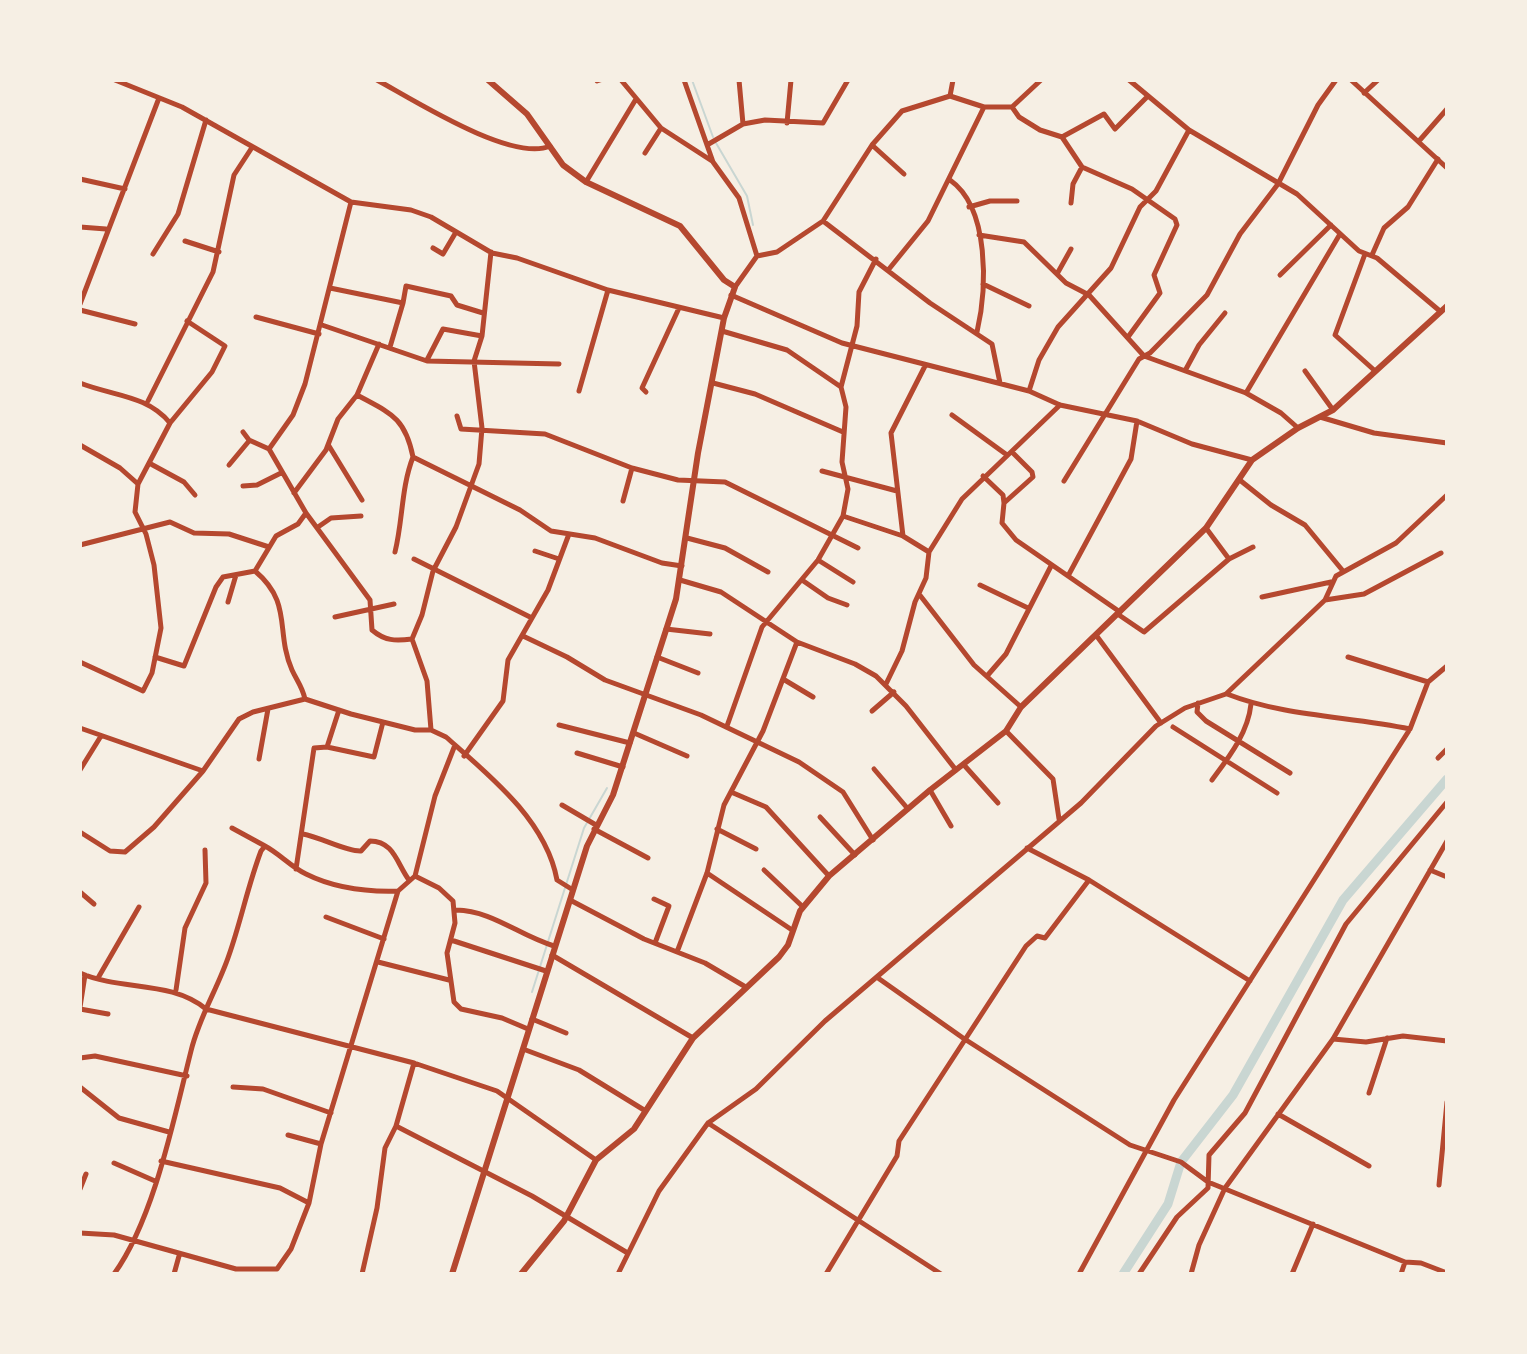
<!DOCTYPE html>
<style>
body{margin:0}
#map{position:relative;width:1527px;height:1354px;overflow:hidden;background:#f6efe4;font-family:"Fira Sans",sans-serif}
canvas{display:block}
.frame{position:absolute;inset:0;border:82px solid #f6efe4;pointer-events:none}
</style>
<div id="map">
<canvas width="1527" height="1354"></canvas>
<div class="frame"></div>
</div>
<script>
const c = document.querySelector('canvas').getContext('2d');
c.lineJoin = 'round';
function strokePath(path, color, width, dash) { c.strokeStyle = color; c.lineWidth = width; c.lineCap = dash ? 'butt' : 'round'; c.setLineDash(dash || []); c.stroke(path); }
strokePath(new Path2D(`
 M692 80 713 137
 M716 143 747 196 753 225
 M532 992 584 828 607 788`), '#c9d6d2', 2);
strokePath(new Path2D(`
 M1123 1274 1168 1204 1181 1162 1233 1095 1343 900 1447 779`), '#c9d6d2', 9);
strokePath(new Path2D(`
 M115 80 182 107 351 202 411 210 431 217 492 253 517 258 608 290 724 318
 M377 80C412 99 512 163 550 146
 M621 80 661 128 712 161
 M684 80 713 162 739 198 757 256
 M739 80 743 124
 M1129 80 1189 130 1297 194 1359 251 1377 258 1441 312
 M1351 80 1447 168
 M597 81 600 80
 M1364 93 1378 80
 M950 96 953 80
 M1012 107 1019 117 1040 130 1062 137 1082 167 1132 189 1175 219 1177 225 1154 275 1160 293 1128 337
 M787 123 791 80
 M1062 137 1104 114 1115 129 1148 96
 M1419 141 1447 109
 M707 145 743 124 765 120 823 123 848 80
 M872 145 904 174
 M645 153 661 128
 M80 179 125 189
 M950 180C990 208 987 289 977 332
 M586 182 636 99
 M351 202 305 384 293 415 269 449 306 513 370 600 372 630C385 641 395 641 412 639
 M1071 203 1073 184 1082 167
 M969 207 990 201H1017
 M823 221 930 303 992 344 1000 383
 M80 227 106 229
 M979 235 1024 242 1066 283 1089 295 1144 356 1246 393 1281 413 1298 428
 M185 241 219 252
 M433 248 443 254 456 232
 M153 254 178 214 206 120
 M1365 254 1335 335 1374 370
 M1372 255 1384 228 1408 207 1438 159
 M889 269 928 221 984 107
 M1057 274 1071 249
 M1280 275 1331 225
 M983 284 1029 306
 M735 287 757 256 777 252 823 221 872 145 902 111 950 96 984 107H1012L1041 80
 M330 288 403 303 390 347
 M731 295 842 343 1029 391 1060 405 1137 421 1192 444 1252 460
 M403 303 406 286 451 296 457 305 483 313
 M80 304 159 98
 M80 310 135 324
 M256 317 319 334
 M322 325 427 361 559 364
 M722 331 787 350 841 387
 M427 360 443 329 482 336
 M1186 369 1199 345 1225 313
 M1305 371 1333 410
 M80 383C113 396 147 395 170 423
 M713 383 755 394 843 432
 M579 391 608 290
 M1029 391 1039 360 1058 327 1111 268 1140 207 1156 191 1189 130
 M646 392 642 388 679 308
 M1246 393 1340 234
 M357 395C390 413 405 417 413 457L520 510 551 531 595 538 662 563 682 566
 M148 401 213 272 234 175 251 149
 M952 415 1007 455
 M457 416 461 429 545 434 632 468 678 480 725 482 858 548
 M1320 417 1374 433 1447 443
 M243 432 249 440 269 449
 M80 445 120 468 138 484
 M329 446 362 500
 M1012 452 1032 472 1033 477 1004 503 1002 523 1016 540 1120 612
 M149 463 184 482 195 495
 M229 465 249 441
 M822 471 897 491
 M983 476 1003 495 1004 503
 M1064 481 1139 359 1150 353 1207 295 1240 234 1278 184 1318 105 1336 80
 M1241 481 1271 505 1305 525 1343 571
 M243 486 257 485 281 473
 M294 493 326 450 338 419 357 395 379 344
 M623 501 632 468
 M843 516 903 536 929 552
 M318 527 331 518 361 516
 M903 536 891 433 925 366
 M687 538 725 548 768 572
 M80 545 170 522 194 533 229 534 269 547
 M535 551 559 559
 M395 552C403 520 401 488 413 457
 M414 559 532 618
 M1229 559 1253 547
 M818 560 853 582
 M1068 576 1131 459 1137 421
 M680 580 721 592 797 642 855 664 876 676 906 706 956 770
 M802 580 828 598 847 605
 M980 585 1028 608
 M919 594 974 665 1021 707
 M1262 597 1331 582
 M1325 600 1364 594 1441 553
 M228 602 236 575
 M1119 615 1144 632 1229 559 1206 528
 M335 617 394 604
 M666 629 710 634
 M1096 635 1161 723
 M523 636 567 657 605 680 701 715 799 762 843 792 873 840
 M155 657 184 666 216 587 223 577 255 571
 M657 657 698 673
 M1348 657 1428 682
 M80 662 143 691 152 673 161 628 154 565 146 534 135 512 138 484 170 423 212 372 225 346 187 321
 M987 676 1006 654 1051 566
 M783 679 813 697
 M886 684 902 651 915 602 926 578 929 552 962 499 1060 405
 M1227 694C1286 717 1349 716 1410 729
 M305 699C302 686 297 681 292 670 275 631 293 603 255 571L276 536 298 524 306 513
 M1198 703 1197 712 1206 721 1290 773
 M872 711 894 692
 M559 725 630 743
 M727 726 762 627 818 560 843 516 848 489 842 462 846 407 841 387 857 326 859 292 876 259
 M1173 727 1277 793
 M80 728 203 771
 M431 730 427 681 412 639 422 615 433 571 456 527 479 464 482 428 474 361 482 336 491 252
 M1006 731 1053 779 1059 819
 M634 733 687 756
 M327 747 374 757 383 722
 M577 753 623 767
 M464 756 503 701 508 660 548 590 569 534
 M1438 758 1447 749
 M259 759 268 709
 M964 765 998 803
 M874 769 908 809
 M80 770 101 736
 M1212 780C1229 757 1248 733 1251 704
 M930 790 951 826
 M731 792 766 807 829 876
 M562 805 596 825
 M820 817 855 855
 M232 828 265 846
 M594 829 648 858
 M717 829 756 849
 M80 832 110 851 125 852 154 827 203 771 239 719 253 712 305 699 351 714 415 730H431L446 737C489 775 546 820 557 880L573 890
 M303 834C320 837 347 852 361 851L370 841C394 841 397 864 409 880
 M1027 848 1089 880 1250 981
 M296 869 314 748 327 747 339 710
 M764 870 803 907
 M1430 870 1447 877
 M707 873 792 930
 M415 876 439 888 453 901 455 923 447 953 454 1002 461 1009 502 1018 528 1029
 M415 876 435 796 455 745
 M80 892 94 904
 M654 899 669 906 655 943
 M570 900 644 939 705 963 744 986
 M456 910C493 911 518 935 554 946
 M326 917 384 939
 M451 940 546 971
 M677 952 707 873 724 805 763 731 797 642
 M552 955 693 1038
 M378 962 449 980
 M80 973C121 991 171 980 206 1009L414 1063 497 1091 596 1160
 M98 978 139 907
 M878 978 963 1038 1130 1145 1181 1162 1208 1182 1405 1262 1421 1263 1447 1273
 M176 990 185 928 206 883 205 850
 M80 1007 85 975
 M80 1009 108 1014
 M532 1019 566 1033
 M1333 1039 1366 1042 1403 1036 1447 1041
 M523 1049 579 1070 644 1110
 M80 1058 95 1056 187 1076
 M80 1087 119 1118 169 1132
 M233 1087 263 1089 331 1113
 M1369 1093 1387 1038
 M1278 1114 1369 1166
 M708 1123 941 1274
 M396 1126 532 1196 626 1252
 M288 1135 321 1144
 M161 1161 280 1188 309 1203
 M114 1163 155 1181
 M1439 1185 1447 1102
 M80 1189 86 1174
 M80 1233 114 1235 236 1269H277L291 1249 309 1203 321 1144 398 891
 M114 1274C154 1219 174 1118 191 1051 199 1017 218 988 229 955 241 921 248 885 261 851L265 846C280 854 291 867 306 874 334 888 368 892 398 891L415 876
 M174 1274 179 1256
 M362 1274 377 1208 385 1148 396 1126 414 1063
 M618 1274 659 1191 708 1123 756 1089 825 1021 1081 803 1156 726 1185 708 1226 694 1325 600 1336 576 1396 543 1447 495
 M826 1274 897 1156 899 1141 1026 946 1037 936 1045 938 1089 880
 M1079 1274 1174 1100 1410 729 1428 682 1447 666
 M1139 1274 1177 1217 1208 1188 1209 1155 1245 1113 1346 924 1447 802
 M1191 1274 1199 1245 1225 1188 1333 1039 1447 841
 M1292 1274 1313 1224
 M1401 1274 1405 1262`), '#b5482f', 5);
strokePath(new Path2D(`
 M452 1274 587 846 613 795 676 599 698 453 724 318 735 287 724 280 680 226 586 182 563 165 527 114 488 80
 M521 1274 564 1221 596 1160 634 1129 693 1038 779 957 788 945 800 911 829 876 930 790 1006 731 1021 707 1206 528 1252 460 1298 428 1333 410 1447 306`), '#b5482f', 6);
</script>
